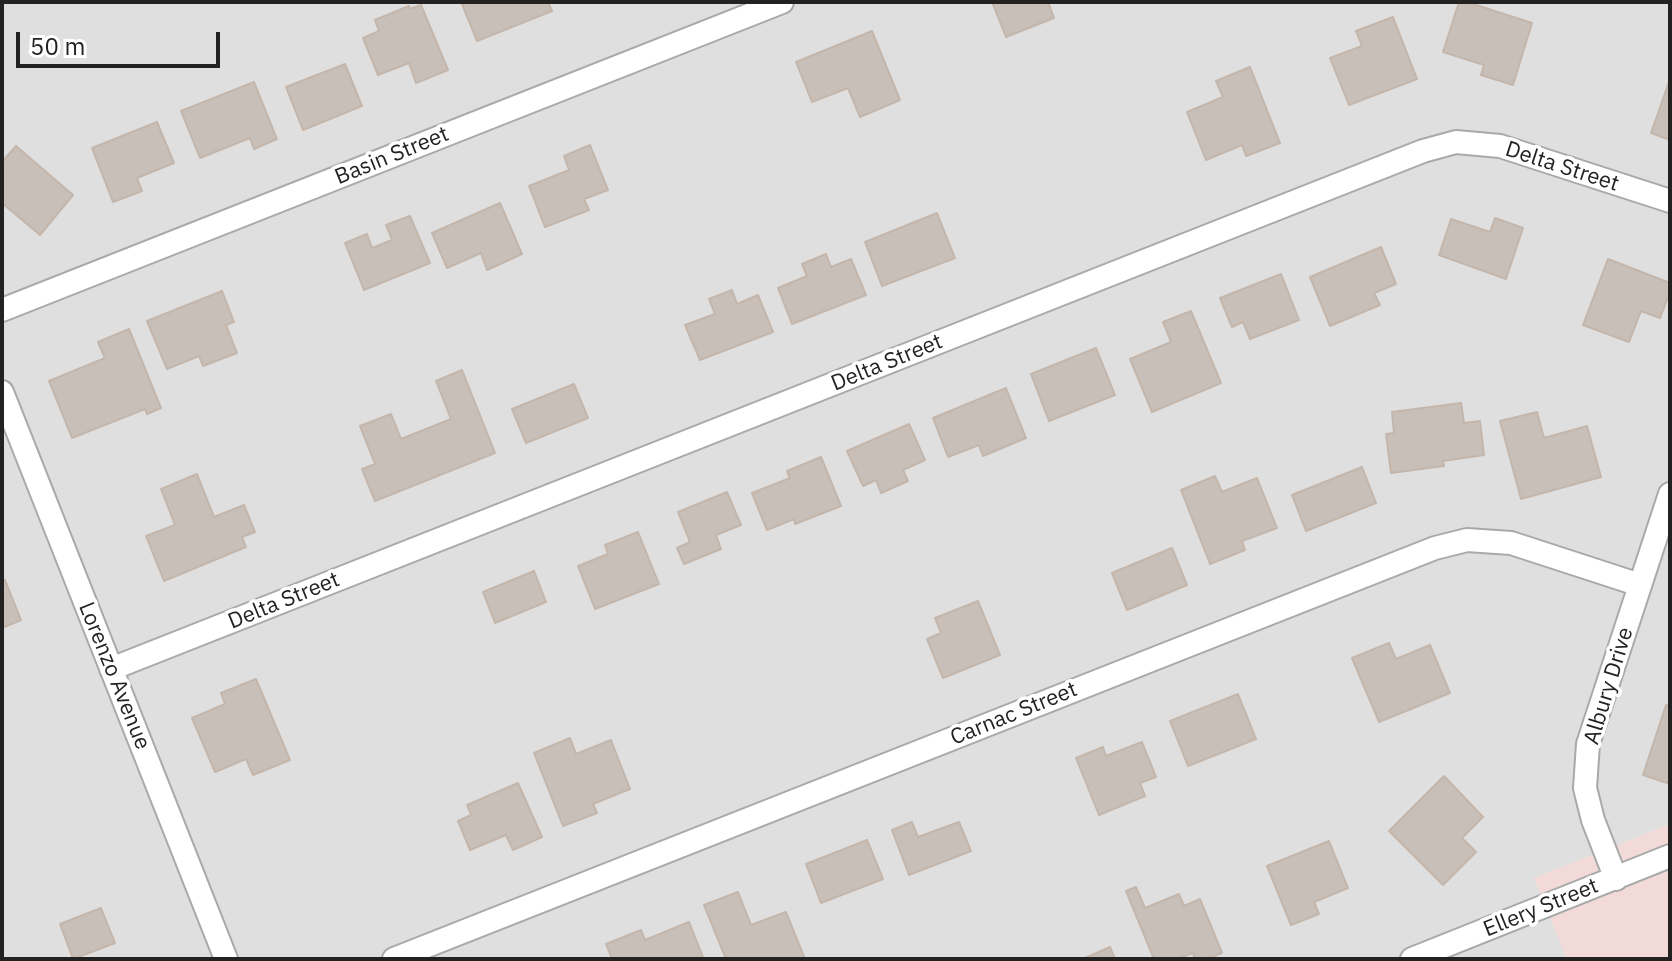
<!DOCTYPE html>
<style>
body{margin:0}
#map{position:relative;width:1672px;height:961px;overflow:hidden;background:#f2efe9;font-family:"IBM Plex Sans",sans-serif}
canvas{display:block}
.frame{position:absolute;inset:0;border:4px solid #222;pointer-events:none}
.scale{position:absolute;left:16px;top:32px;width:204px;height:36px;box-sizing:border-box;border:4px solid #222;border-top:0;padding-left:10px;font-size:24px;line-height:28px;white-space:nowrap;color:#222;-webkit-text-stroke:6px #fff;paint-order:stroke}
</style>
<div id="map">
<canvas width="1672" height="961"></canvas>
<div class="frame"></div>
<div class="scale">50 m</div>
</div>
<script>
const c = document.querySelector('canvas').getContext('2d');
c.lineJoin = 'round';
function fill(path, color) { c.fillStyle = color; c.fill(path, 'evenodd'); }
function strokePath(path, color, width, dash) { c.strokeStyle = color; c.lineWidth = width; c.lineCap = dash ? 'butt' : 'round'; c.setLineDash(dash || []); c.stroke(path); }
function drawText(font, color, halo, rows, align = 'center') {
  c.font = font + ' "IBM Plex Sans",sans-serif'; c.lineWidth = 7; c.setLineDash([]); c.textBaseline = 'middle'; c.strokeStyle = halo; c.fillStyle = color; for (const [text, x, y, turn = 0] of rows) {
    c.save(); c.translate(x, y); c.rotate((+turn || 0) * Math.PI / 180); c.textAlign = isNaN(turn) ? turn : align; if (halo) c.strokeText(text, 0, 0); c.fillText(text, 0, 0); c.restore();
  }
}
fill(new Path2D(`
 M2 2H1670V824L1535 878 1567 959H2Z`), '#e0dfdf');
fill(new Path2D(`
 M1670 824V959H1567L1534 878Z`), '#f2dad9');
const building = new Path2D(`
 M467 2H548L552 11 477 41 462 4Z
 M992 2H1048L1054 18 1006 37Z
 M1459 2H1467L1532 23 1513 85 1481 75 1484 65 1443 52Z
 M421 5 448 70 416 83 409 63 378 75 363 38 379 31 375 20 409 6 410 9Z
 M1393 17 1417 79 1349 105 1330 58 1362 46 1356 31Z
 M872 31 900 100 860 117 848 88 812 102 796 62Z
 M345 64 362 106 303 130 286 87Z
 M1250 67 1280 143 1246 156 1242 145 1206 160 1187 112 1223 97 1216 81Z
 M1670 79V140L1651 133Z
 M254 82 277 139 254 149 250 138 200 158 181 111Z
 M157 122 174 163 137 178 142 191 113 202 92 148Z
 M590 145 608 190 584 199 589 210 545 227 529 186 569 170 564 156Z
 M16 146 73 195 40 235 2 203V162Z
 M500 203 522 254 487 270 481 253 447 268 432 233Z
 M937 213 955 258 882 286 865 242Z
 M410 216 430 263 364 290 345 243 367 234 372 248 392 240 386 225Z
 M1495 218 1523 228 1506 279 1439 255 1451 219 1490 232Z
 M1381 247 1396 284 1374 293 1380 305 1330 326 1310 277Z
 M826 254 831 267 851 259 866 295 792 324 778 288 807 276 802 264Z
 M1608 259 1670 283V292L1660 318 1641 311 1629 342 1583 325Z
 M1281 274 1299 320 1250 339 1243 322 1232 327 1220 298Z
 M732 290 737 304 758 295 773 332 700 360 685 325 715 314 709 299Z
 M222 291 234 322 226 325 237 353 203 366 199 356 167 369 147 321Z
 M1191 311 1221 383 1152 412 1130 359 1171 342 1163 322Z
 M129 329 161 408 147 414 145 409 72 438 49 381 105 358 98 342Z
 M1096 348 1115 395 1049 421 1031 374Z
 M462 370 495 453 375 501 362 469 375 464 360 426 391 414 401 439 451 419 436 381Z
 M574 384 588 418 526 443 512 409Z
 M1006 388 1026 438 983 456 979 445 948 457 933 418Z
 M1461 403 1464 423 1480 421 1484 455 1443 461 1444 466 1391 473 1386 434 1394 433 1392 412Z
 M1537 412 1544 438 1587 426 1601 477 1521 499 1500 421Z
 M909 424 925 460 903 470 908 481 881 493 876 480 863 486 847 451Z
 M821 457 841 506 795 524 794 519 767 530 752 493 790 478 787 471Z
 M1362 467 1376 503 1306 531 1292 495Z
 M197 474 214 517 244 505 255 532 242 537 246 547 164 581 146 536 175 525 161 489Z
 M1215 476 1222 492 1257 478 1277 528 1242 541 1245 550 1210 564 1181 490Z
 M727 492 741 525 716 535 721 549 684 564 677 548 690 542 678 512Z
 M638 532 659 584 595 609 578 566 608 554 605 545Z
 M1172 548 1187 585 1127 610 1112 573Z
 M534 571 546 602 495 623 483 592Z
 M5 580 21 620 2 628V581Z
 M978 601 1000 655 943 678 927 639 941 633 935 618Z
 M1389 643 1396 659 1430 645 1450 693 1379 722 1352 658Z
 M256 679 290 760 253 775 246 759 215 772 192 718 225 704 221 693Z
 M1238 694 1256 739 1188 766 1170 721Z
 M1666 705 1670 707V784L1643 775Z
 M570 738 576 754 611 740 630 789 593 804 597 813 563 826 534 753Z
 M1142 742 1156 777 1140 783 1145 796 1099 815 1076 758 1103 747 1106 756Z
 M1444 776 1483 817 1462 838 1476 852 1443 885 1389 831Z
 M518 783 542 837 513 850 506 835 470 850 458 821 471 815 467 805Z
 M912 822 918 837 959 822 971 851 909 875 892 830Z
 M867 840 883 879 821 903 806 864Z
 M1329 841 1348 888 1314 902 1319 914 1291 925 1267 866Z
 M1136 887 1145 908 1179 894 1184 906 1200 899 1222 953 1206 959H1195L1193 953 1177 959H1154L1126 891Z
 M738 892 751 925 786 912 805 959H726L704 905Z
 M101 908 115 943 73 959 60 924Z
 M689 922 703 957 699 959H612L606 944 641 930 645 940Z
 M1110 947 1115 959H1083Z`);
fill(building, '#c7bfb8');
strokePath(building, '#c4b6ab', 2);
const street = new Path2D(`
 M2 310 782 2
 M2 392 226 959
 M111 669 1423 151 1456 142 1500 146 1670 201
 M1616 879 1593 820 1585 788 1588 744 1670 494
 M394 959 1435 548 1467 540 1511 543 1640 585
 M1412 959 1670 856`);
strokePath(street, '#a9a9a9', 26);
strokePath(street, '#fff', 22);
drawText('22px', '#222', '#fff', [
 ["Basin Street",392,156,-22],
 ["Delta Street",1562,167,18],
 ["Delta Street",887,363,-22],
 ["Delta Street",284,601,-22],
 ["Lorenzo Avenue",114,676,68],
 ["Albury Drive",1609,686,-73],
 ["Carnac Street",1014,714,-22],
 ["Ellery Street",1541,908,-22]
]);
</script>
